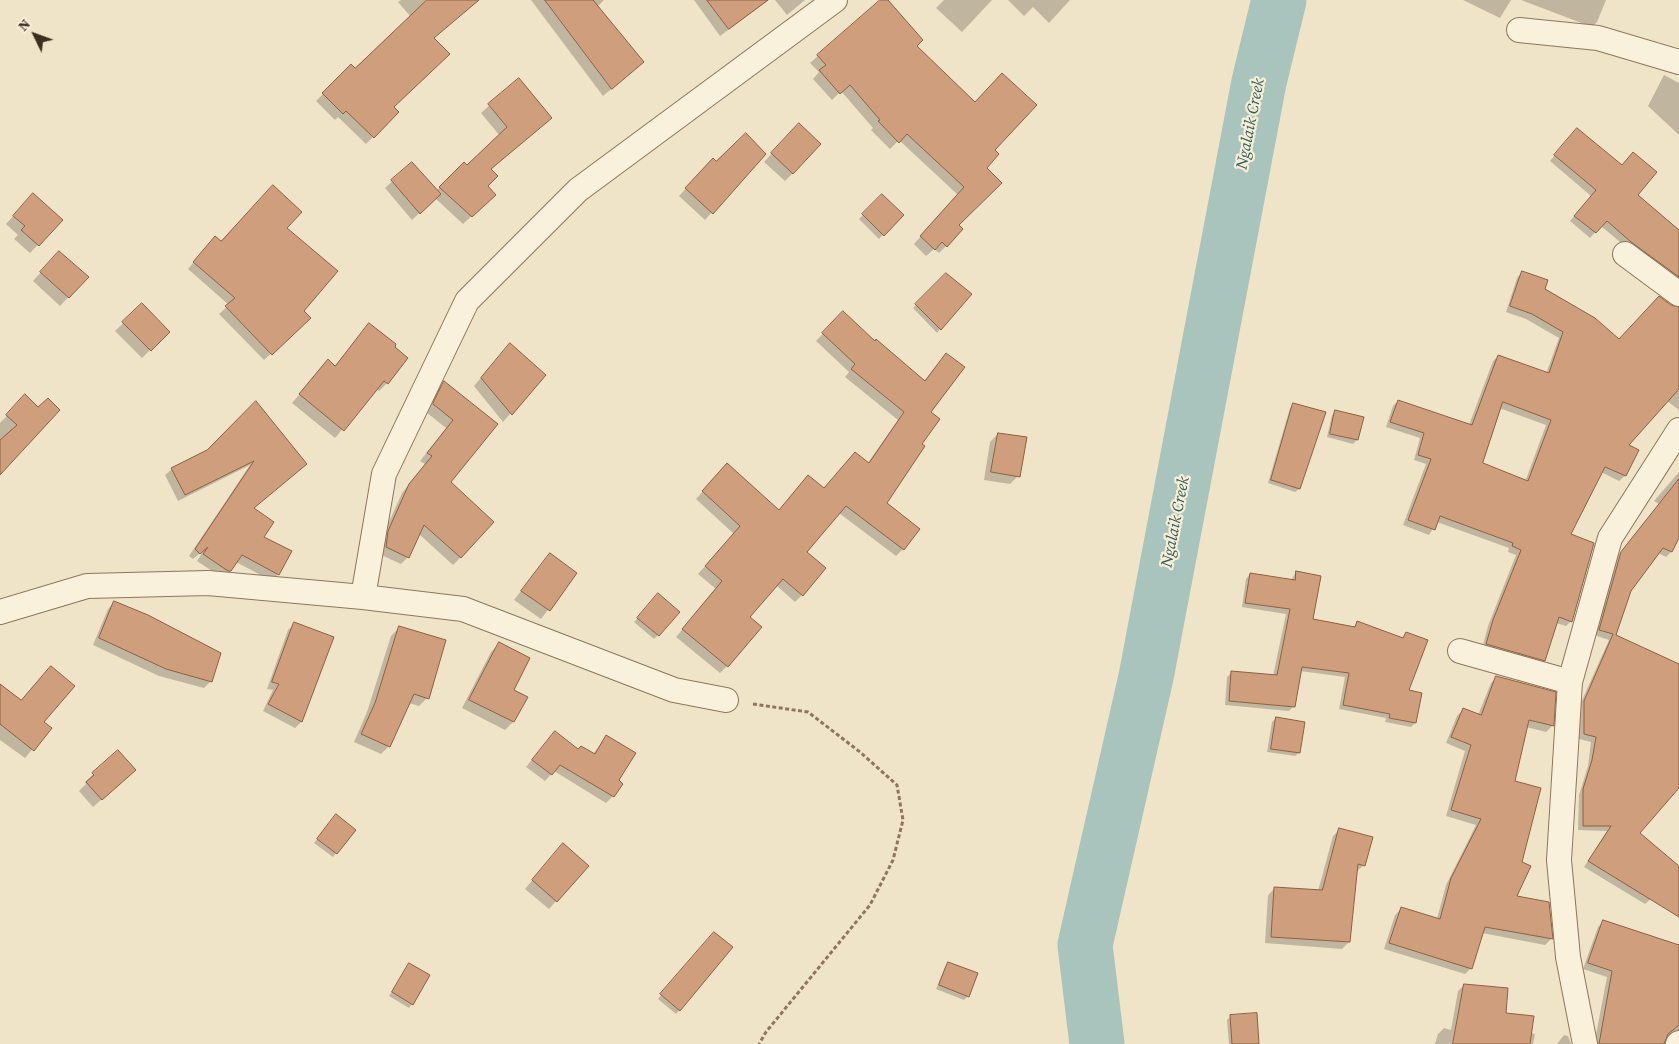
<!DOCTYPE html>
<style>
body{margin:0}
#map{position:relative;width:1679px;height:1044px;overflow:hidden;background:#f0e4c8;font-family:"Source Serif 4",serif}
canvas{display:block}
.north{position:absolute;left:10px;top:10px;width:50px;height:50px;-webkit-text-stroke:4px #f7eed8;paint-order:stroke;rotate:312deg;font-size:14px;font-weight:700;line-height:20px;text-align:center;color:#3d2e20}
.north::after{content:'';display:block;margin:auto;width:18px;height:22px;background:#3d2e20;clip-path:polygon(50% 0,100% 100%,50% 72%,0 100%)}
</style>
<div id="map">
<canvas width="1679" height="1044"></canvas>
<div class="north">N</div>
</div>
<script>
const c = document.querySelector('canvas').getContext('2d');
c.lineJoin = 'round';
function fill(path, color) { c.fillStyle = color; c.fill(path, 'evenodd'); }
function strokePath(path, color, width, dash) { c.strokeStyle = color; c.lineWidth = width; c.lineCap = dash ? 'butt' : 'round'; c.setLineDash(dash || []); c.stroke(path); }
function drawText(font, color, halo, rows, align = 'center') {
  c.font = font + ' "Source Serif 4",serif'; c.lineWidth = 4.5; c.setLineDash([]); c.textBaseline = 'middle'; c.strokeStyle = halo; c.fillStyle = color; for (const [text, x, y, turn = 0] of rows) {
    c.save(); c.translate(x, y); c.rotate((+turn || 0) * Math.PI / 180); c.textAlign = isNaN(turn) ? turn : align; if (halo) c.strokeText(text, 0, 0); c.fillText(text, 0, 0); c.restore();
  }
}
fill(new Path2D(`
 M401 0H460L433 38 392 107 398 112 366 144 338 117 335 120 316 101 351 66 355 70 411 17 398 2Z
 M531 0H604L597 7 634 70 603 96Z
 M694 0H769L720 36Z
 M775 0H805L787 15Z
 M881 0H886L915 46 993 150 946 246 939 253 934 249 926 256 914 244 958 195 899 140 890 149 871 130 873 128 841 91 832 100 813 79 819 72 810 63Z
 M944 0H992L962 32 936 8Z
 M1008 0H1070L1049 23 1033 7 1024 16Z
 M1463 0H1511L1500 18Z
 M1521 0H1606L1597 22 1592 27Z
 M1664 75 1679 83V135L1648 106Z
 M519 79 551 118 490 170 486 186 494 195 463 224 435 198 412 220 385 188 412 163 436 191 464 164 467 167 500 136 481 113Z
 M791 132 793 173 785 181 764 162Z
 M1572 134 1679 232V286L1626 247 1601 226 1590 238 1570 221 1591 196 1550 161Z
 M765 154 705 220 679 196 707 166Z
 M882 196 902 215 879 239 859 219Z
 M25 203 61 221 30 253 14 239 18 235 6 224Z
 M285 228 303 311 309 318 264 360 219 314 229 305 188 269 209 244Z
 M52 260 87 277 60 306 33 281Z
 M1522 272 1619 341 1679 308V410L1667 401 1627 445 1637 450 1625 476 1619 481 1601 472 1569 535 1571 621 1566 626 1556 623 1544 660 1539 665 1482 649 1488 626 1516 555 1508 552 1509 548 1437 522 1429 535 1403 525 1426 464 1414 460 1420 438 1386 427 1393 406 1398 401 1469 425 1493 361 1498 356 1546 374 1559 338 1526 319 1506 312 1517 278ZM1499 408 1546 425 1525 482 1482 464Z
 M946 274 940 329 937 333 913 308Z
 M142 305 168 332 142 358 115 331Z
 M836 320 875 342 924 381 946 354 920 445 885 504 903 549 896 556 839 513 806 553 802 595 795 602 776 585 749 617 727 666 720 673 676 637 716 589 698 574 734 534 696 499 720 472 778 511 824 490 867 464 898 420 845 377 849 372 816 341Z
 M369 325 407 358 387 383 379 391 376 389 335 438 292 403 328 361 334 367Z
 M502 353 544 375 503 422 474 386Z
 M444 383 496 424 449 482 461 557 453 565 419 534 408 557 401 564 379 554 381 540 402 493 425 464 420 461 446 428 426 412 436 390Z
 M25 397 50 419 0 473V423Z
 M256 403 253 509 278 574 272 581 236 562 230 571 221 577 197 561 204 550 193 559 189 556 250 465 178 501 165 475 172 469 208 451Z
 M1294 404 1299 489 1295 492 1268 483 1290 408Z
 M1336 411 1362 418 1357 440 1353 444 1327 437 1332 415Z
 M998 434 1018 476 1010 484 984 480 990 442Z
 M1679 472V535L1671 552 1666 557 1658 553 1630 590 1614 636 1679 665V787L1639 833 1651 899 1645 904 1584 867 1607 831 1578 830 1579 795 1588 766 1591 742 1579 739V707L1609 640 1594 635 1616 558 1659 504 1654 501Z
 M550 554 576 573 541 619 514 600Z
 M1296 572 1311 620 1353 627 1358 623 1402 638 1406 633 1407 691 1415 723 1411 727 1385 722 1386 718 1339 709 1345 677 1300 671 1294 706 1289 711 1225 705 1227 677 1231 673 1273 676 1286 614 1242 607 1246 579 1250 574 1291 580Z
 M655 598 658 635 654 639 634 622Z
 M114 602 211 681 204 688 159 676 93 645 108 609Z
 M294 624 332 637 301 722 295 728 263 711 273 690 267 689 288 630Z
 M399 628 427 698 419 706 409 703 389 746 381 754 354 742 367 712 391 636Z
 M499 644 512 690 526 698 513 722 505 730 462 708 491 652Z
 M1497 677 1554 693 1552 726 1546 732 1526 727 1513 782 1520 862 1515 897 1548 903 1551 939 1545 945 1482 933 1471 968 1465 974 1384 949 1395 915 1401 909 1437 919 1446 885 1476 825 1446 816 1465 751 1446 743 1457 716 1463 710 1478 715 1491 683Z
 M0 685 50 728 25 758 0 740Z
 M1276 718 1299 753 1295 756 1267 752 1272 722Z
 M555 732 578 750 593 754 606 737 618 781 613 796 606 803 554 771 545 781 526 767Z
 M118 751 126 778 93 807 79 791 86 784 85 782Z
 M333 819 354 830 333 857 314 843Z
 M1340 829 1364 865 1356 872 1349 942 1342 949 1265 943 1268 895 1275 888 1318 891 1333 836Z
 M555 853 556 901 549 909 525 889Z
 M1604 921 1679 946V1038L1669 1035 1664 1044H1592L1595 1040 1607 977 1583 969 1598 927Z
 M710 937 731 947 676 1014 658 999Z
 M948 963 968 996 964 1000 936 989 945 967Z
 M409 964 412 1004 409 1008 389 996Z
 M1464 985 1530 1033 1535 1034 1533 1044H1435L1438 1034 1444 1028 1451 1030 1458 991Z
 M1231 1016 1257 1044H1229L1227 1020Z
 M1564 1035 1568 1036 1571 1044H1557Z`), '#0003');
strokePath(new Path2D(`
 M1097 1044 1085 945 1146 677 1259 82 1279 0`), '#a9c4bc', 55);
const building = new Path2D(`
 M427 0H479L434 38 450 54 394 107 399 112 374 138 346 111 343 114 322 93 351 64 355 68Z
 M545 0H593L644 62 612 89Z
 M707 0H768L729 29Z
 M880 0H888L923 40 917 46 975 102 1002 73 1037 105 995 150 999 154 987 168 1002 183 959 225 963 229 947 247 942 242 935 250 920 236 964 187 907 134 899 143 878 121 880 120 850 85 840 94 819 70 826 65 817 55Z
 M519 78 552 118 491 169 498 176 488 186 496 195 472 217 439 187 464 162 467 165 507 127 488 104Z
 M799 123 821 144 793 174 771 153Z
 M1577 128 1622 165 1633 152 1657 172 1638 195 1679 230V277L1631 242 1607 221 1596 233 1574 216 1596 190 1554 155Z
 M746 133 766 154 713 214 685 188 713 158 716 161Z
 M412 162 441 194 420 214 391 180Z
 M273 185 302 212 287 228 338 271 304 311 311 318 272 355 225 306 235 298 193 262 215 236 221 241Z
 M33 193 63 220 39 246 21 230 25 226 13 216Z
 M882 194 904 215 884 236 862 214Z
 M59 251 89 277 69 298 40 272Z
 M1522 271 1548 280 1545 289 1595 318 1619 339 1659 296 1671 305 1679 307V389L1629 445 1639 450 1626 476 1605 467 1571 534 1594 543 1572 622 1559 617 1545 661 1486 644 1493 620 1521 550 1512 546 1513 543 1440 516 1435 530 1408 520 1431 459 1418 455 1424 433 1390 422 1398 400 1472 425 1498 355 1549 373 1563 332 1532 314 1510 306ZM1503 402 1551 420 1528 481 1483 463Z
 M946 273 972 294 941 330 915 304Z
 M142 303 170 332 151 351 122 322Z
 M843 311 875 341 876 339 925 381 946 353 965 367 931 412 940 419 922 444 925 446 887 503 920 529 904 550 846 506 807 552 826 568 803 596 783 579 750 617 762 627 728 667 682 629 722 581 705 566 740 526 702 491 727 463 779 510 808 475 824 488 855 452 869 463 904 412 851 369 855 364 822 333Z
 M369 323 396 344 395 347 408 358 388 384 384 381 344 431 299 394 328 359 335 366Z
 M510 343 546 375 512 415 481 378Z
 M444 381 498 424 451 482 494 522 461 558 424 525 409 558 386 547 388 531 409 484 432 456 427 453 453 420 433 404Z
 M25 394 38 407 48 398 60 410 0 475V440L17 425 6 415Z
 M256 401 307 464 254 508 274 522 264 537 292 551 279 575 242 555 231 571H228L203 554 208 547 200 554 195 549 254 461 185 495 171 468 207 450Z
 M1293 403 1326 412 1300 489 1271 480Z
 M1335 410 1364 417 1358 440 1330 434Z
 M998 433 1027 437 1020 477 991 472Z
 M1679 479V538L1672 552 1663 548 1631 591 1616 635 1679 664V788L1640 833 1679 866V917L1588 861 1611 826H1583V789L1592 760 1596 737 1584 734V701L1613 634 1599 630 1621 552Z
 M550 553 577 573 550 611 521 591Z
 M1296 571 1321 576 1313 619 1355 627 1357 621 1403 638 1406 632 1428 640 1409 690 1422 693 1416 723 1389 718 1390 714 1343 705 1349 673 1302 667 1295 707 1229 701 1231 671 1277 675 1290 609 1245 603 1250 573 1295 580Z
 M658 593 680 612 659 636 637 618Z
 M114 601 148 615 221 653 212 682 166 669 99 638Z
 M294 622 334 637 302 722 268 704 279 684 272 682Z
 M399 626 446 640 429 699 414 694 390 747 361 734 375 703Z
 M499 642 530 658 514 690 528 697 514 722 469 700Z
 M51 666 75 686 44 722 52 728 34 751 0 724V684L21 700Z
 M1496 676 1556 692 1554 726 1529 720 1515 781 1541 788 1522 862 1531 866 1517 896 1549 902 1553 939 1485 927 1472 969 1389 943 1401 907 1440 919 1451 878 1481 819 1451 810 1471 745 1451 737 1463 708 1481 715Z
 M1276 717 1305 722 1300 753 1271 749Z
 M555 731 578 749 581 746 595 754 606 735 636 753 619 780 623 784 614 797 560 765 552 775 532 760Z
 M118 750 136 770 102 800 86 782 94 775 92 773Z
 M336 814 356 830 337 854 317 839Z
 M1339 828 1373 837 1365 866 1358 864 1350 942 1271 937 1274 887 1322 890Z
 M563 843 589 866 557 902 532 880Z
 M1603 920 1679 945V1025L1668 1034 1664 1044H1599L1612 971 1588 963Z
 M714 932 733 947 680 1011 660 994Z
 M948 962 978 973 969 997 939 985Z
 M409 963 430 975 413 1005 392 992Z
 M1464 984 1508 988 1506 1013 1534 1016 1530 1044H1453Z
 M1257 1013 1259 1044H1232L1230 1015Z`);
fill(building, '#cf9f7d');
strokePath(building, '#8d5f41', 1);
const street = new Path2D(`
 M1519 30 1598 38 1679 62
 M1625 254 1679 294
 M363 597 463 609 674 690 726 700
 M0 612 87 586 208 583 363 597 384 474 467 301 578 190 835 0
 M1460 651 1570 682
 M1585 1044 1568 957 1559 860 1570 682 1610 538 1679 430
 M1678 1044 1679 1043`);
strokePath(street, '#8d765c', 26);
strokePath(new Path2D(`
 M753 704 808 712 860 752 897 785 903 820 893 860 870 905 766 1032 759 1044`), '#8d765c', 3, [4, 2.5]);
strokePath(street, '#faf1dc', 24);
drawText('italic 16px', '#2f5d5a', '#f7eed8', [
 ["Ngalaik Creek",1251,124,-79],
 ["Ngalaik Creek",1176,522,-79]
]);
</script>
